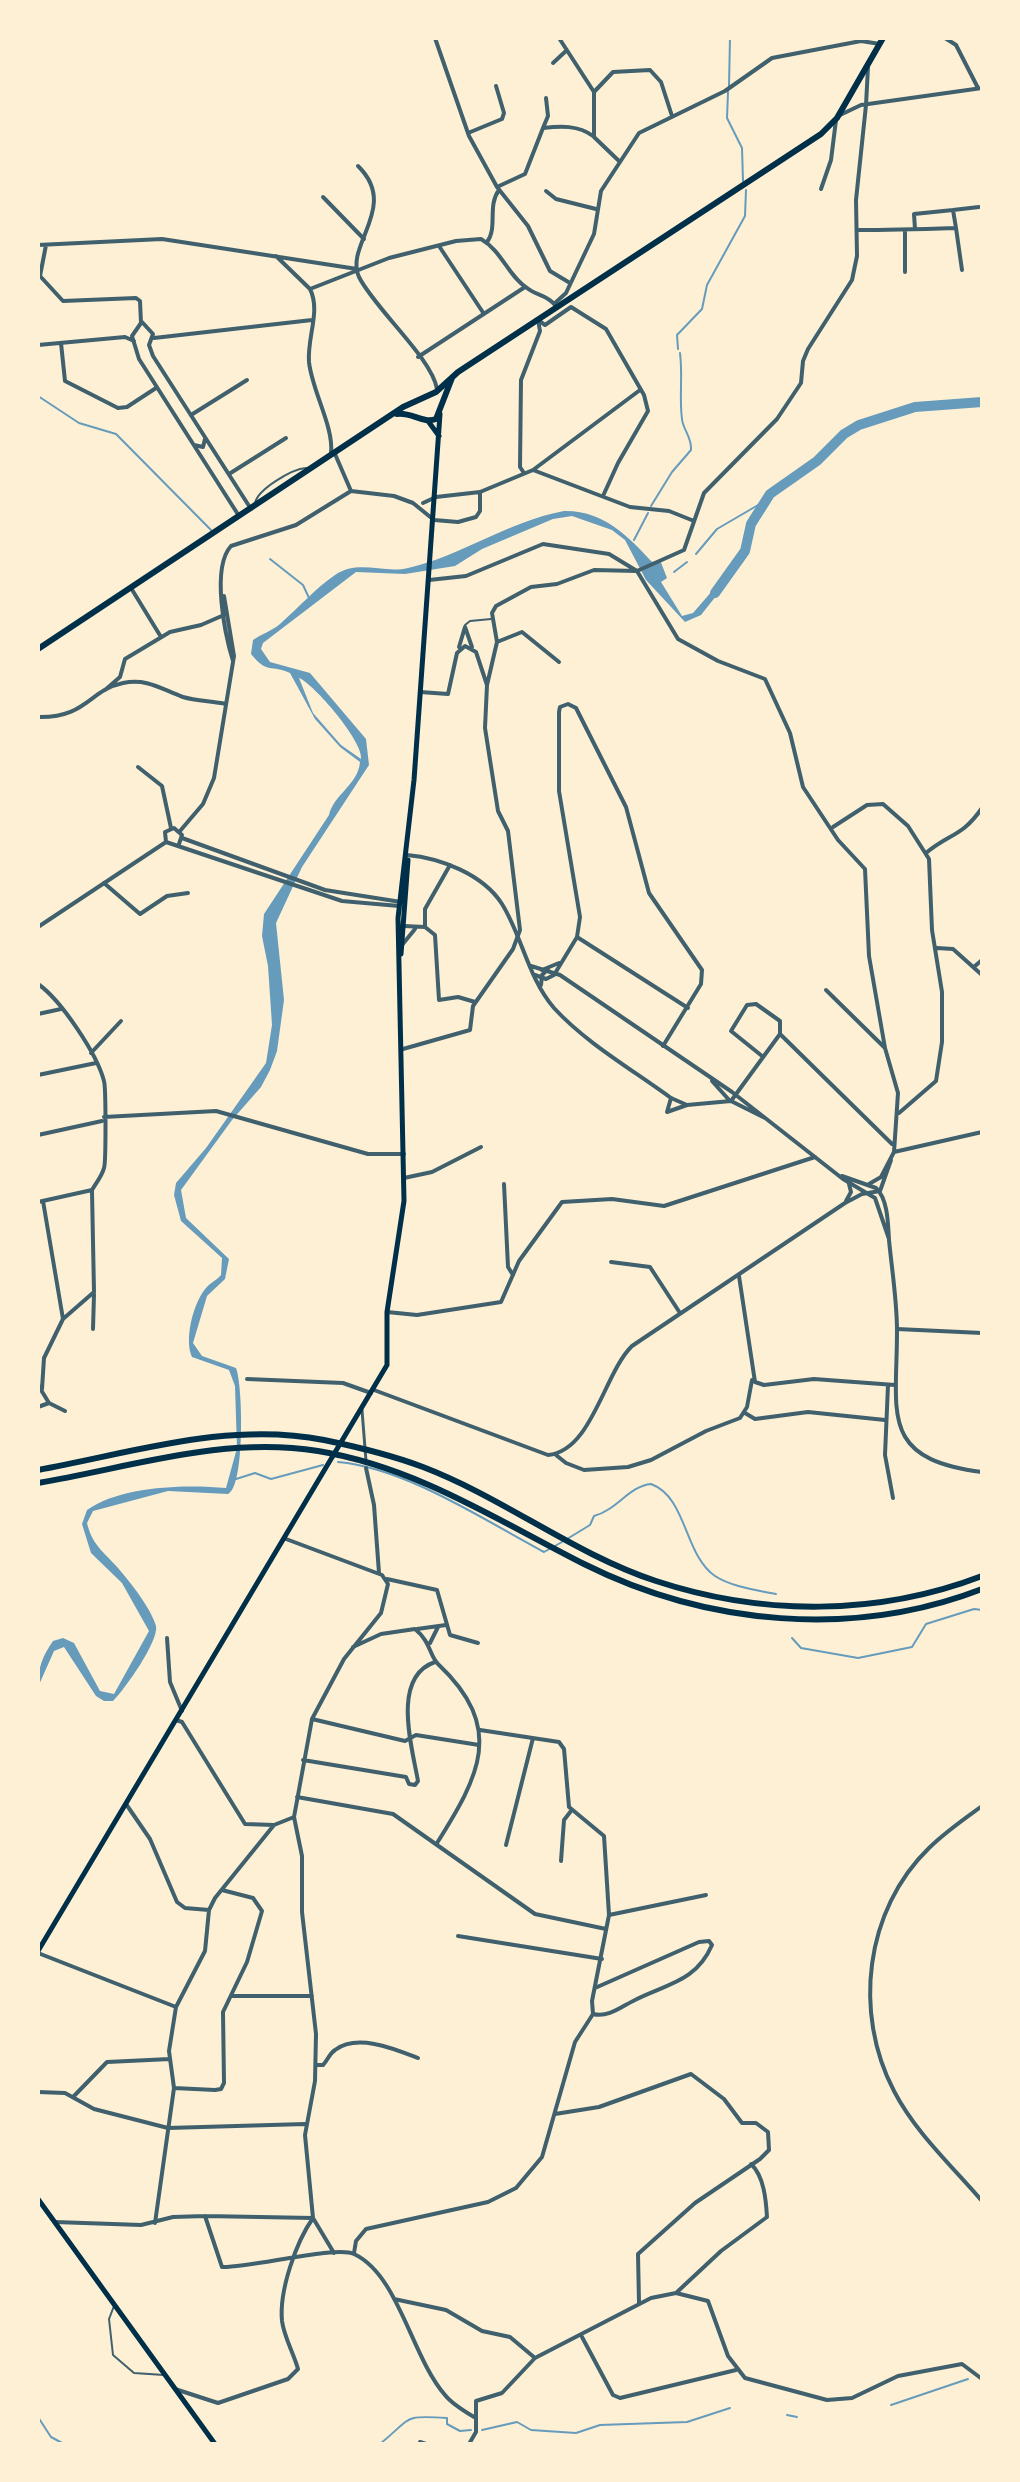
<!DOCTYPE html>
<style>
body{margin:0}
#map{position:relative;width:1020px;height:2482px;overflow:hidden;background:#fdf0d5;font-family:"Space Grotesk",sans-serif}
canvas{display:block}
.frame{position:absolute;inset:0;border:40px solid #fdf0d5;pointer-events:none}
</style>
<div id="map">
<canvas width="1020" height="2482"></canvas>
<div class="frame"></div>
</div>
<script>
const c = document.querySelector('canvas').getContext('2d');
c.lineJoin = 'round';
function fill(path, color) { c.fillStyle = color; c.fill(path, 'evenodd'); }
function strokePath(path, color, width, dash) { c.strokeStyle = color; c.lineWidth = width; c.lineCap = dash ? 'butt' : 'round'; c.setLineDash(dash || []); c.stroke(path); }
fill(new Path2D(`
 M564 511C603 510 628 536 652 562L660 560 667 578 661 582 682 616 693 613 719 583 724 586 701 615 685 622 646 580 625 540 612 530 572 516 553 519 482 549 455 566 405 574 356 572 263 643 261 649 270 662 310 673 366 739 369 765 302 867 276 923 284 1000 277 1051 270 1070 261 1087 232 1120 181 1190 186 1218 229 1259 225 1279 207 1296 193 1343 202 1356 236 1368C243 1385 245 1487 228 1494L168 1491 93 1511 87 1523C92 1545 104 1552 118 1568 130 1582 151 1608 156 1626 159 1641 125 1689 113 1701H104L96 1696 64 1647 54 1651 38 1687C38 1668 42 1657 53 1641L63 1638 74 1643 100 1691 114 1694 149 1631 122 1583 91 1553 82 1524 87 1510C120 1486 186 1484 226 1488L237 1448 235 1386 229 1370 192 1357C184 1340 193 1303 206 1288 210 1283 217 1280 221 1275L222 1258 181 1221 174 1195 176 1183 206 1148 266 1063 272 1025 268 966 262 936 264 914 329 815C334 794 358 785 360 762L340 747 315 719 290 673C271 664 268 675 251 654L253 640C261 634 272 631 280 624 297 609 317 587 335 575 359 559 383 574 408 568 461 556 509 521 564 511ZM299 678C313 683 364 742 361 759L341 745 313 713Z`), '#669bbc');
strokePath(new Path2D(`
 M729 86 730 38
 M728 92 727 118 742 148 743 181
 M678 349 677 335 702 309 707 285 745 216 746 190
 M38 396 79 423 116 434 211 530
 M651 506 672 472 691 450C692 437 683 430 682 419 679 398 683 376 680 353
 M634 540 648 513
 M696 554 717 529 765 501
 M270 559 303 585 310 600
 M674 572 687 562
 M338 1462C406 1468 484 1520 544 1552L562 1542
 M236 1479 255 1473 271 1479 323 1465
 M567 1539 590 1525 594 1516C617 1510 629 1486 651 1484 687 1497 684 1555 715 1576 732 1587 756 1590 776 1594
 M792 1638 801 1648 858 1658 912 1647 926 1624 974 1609 982 1610
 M891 2405 968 2379
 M787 2415 797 2417
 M38 2417 51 2437 64 2444
 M482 2430 517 2422 531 2430 576 2433 600 2425 687 2422 730 2408
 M380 2444C413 2417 402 2415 447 2418V2424L460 2431 471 2430`), '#669bbc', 2);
strokePath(new Path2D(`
 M715 593 745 551 751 524 770 494 817 461 844 434 859 425 915 407 982 402`), '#669bbc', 10);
strokePath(new Path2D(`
 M255 503C258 489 292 469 306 468
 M465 625 470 621 491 619
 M114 2306 109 2319 113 2355 134 2373 164 2375`), '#3f606c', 2);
strokePath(new Path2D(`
 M362 1410 366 1461`), '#3f606c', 3);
strokePath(new Path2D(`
 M435 38 469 136 497 187 528 226 550 271 570 283
 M559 38 594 92V137L619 161
 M945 38 956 45 978 88
 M553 63 567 50
 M594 92 613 72 650 70 661 82 672 116
 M543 128 548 116 546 98
 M468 133 502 119 504 113 496 86
 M358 166C400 207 344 245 359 277 375 309 432 358 437 389
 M497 187 525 174 543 128C561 126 578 125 593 136
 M821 189 831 160 836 120
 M546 191 556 199 596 209
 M323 197 364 239
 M953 210 979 207
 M956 228 962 270
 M859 230C891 230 924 229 956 228L953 210 914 214 915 229
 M905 230V272
 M487 242C498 228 487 206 499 190
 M38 245 162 239 357 269
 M46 245 40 276 63 301 136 298 140 301 141 323 132 336 139 359 239 516
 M439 246 484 314
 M276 256 310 289
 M310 289 389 258 456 241 481 239C502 251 508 276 527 288 537 296 546 294 555 305
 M310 289C321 311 307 337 309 362 312 391 334 427 331 453
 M554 304 566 293 594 234 601 191 639 133 725 91 772 58 861 41 880 44
 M142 322 153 334 149 345 153 356 251 509
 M154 338 312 320
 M61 343 65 381 118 408 127 407 156 388
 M38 345 125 337 134 341
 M418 357 525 287
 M191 415 247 380
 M194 445 203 447 205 439
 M335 454 351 491
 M533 470 640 390
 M524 473 520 467 521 380 540 331 538 320 545 325 571 307 606 329 644 395 648 411 618 463 603 496
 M229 474 286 438
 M423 503 436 497 480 492 533 470 630 507 669 511 694 521
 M429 580 466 576 543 544 609 554 637 571 678 639 718 661 765 679 790 733 803 787 838 840 865 869 869 956 885 1048 898 1093 894 1152 881 1177 869 1184
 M131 588 161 637
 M497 642 522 632 559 662
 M459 647 465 627 472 647
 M233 661C225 635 211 568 231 546L296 525 351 491 394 496 413 503 434 520 458 522 476 517 480 511V492
 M105 690 120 677 125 659 170 632 201 625 224 615
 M420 692 448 694 457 653 465 646 476 652 487 685
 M38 717C87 718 89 690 123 683 147 678 161 689 183 697 196 701 212 701 226 704
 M138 767 162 786 171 828
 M833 827 867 805 883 804 908 826 929 859 932 930 942 992V1042L936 1081 899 1113
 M180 831 203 804 214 778 234 656 224 596
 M926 853C950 833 962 837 982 808
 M104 883 140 914 167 896 188 893
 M404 926 425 927 435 935 439 1000 458 997 475 1002
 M425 927V909L450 865
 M577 937 688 1008
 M402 945 415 929
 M937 948 953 949 982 975
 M975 966 982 960
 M542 970 559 963
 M535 975 546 979 554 975 577 937 580 917 559 791V712L560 707 568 704 576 708 626 807 649 893 702 970 701 984 663 1046
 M38 984C61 1000 97 1054 104 1081 106 1088 106 1163 104 1168 102 1176 96 1183 92 1190L38 1202
 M541 985 542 975 548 969
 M826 990 885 1048
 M38 1014 61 1009
 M780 1034 892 1144
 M403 1049 470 1030 473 1006 513 949 520 930 508 831 498 811 485 728 487 685 497 642 492 613 496 606 531 587 557 584 594 570 637 571 684 550 704 493 777 419 801 383 803 361 808 349 852 280 857 256 856 200 866 105
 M91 1053 121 1021
 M762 1056 731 1031 747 1005 756 1004 780 1021V1034
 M38 1075 96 1063
 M671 1098 667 1112 687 1105
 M731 1101 780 1034
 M104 1117 216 1111 368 1154H404
 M38 1135 102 1121
 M894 1152 982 1132
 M404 1178 432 1172 481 1147
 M504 1184 508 1267 513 1275
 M846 1201 851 1192 849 1184
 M611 1262 650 1267 680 1313
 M739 1276 755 1382 764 1385 814 1379 895 1385
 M387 1312 417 1315 501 1302 519 1261 562 1202 612 1199 664 1206 815 1157
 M63 1319 94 1292 92 1191
 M93 1329 94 1294
 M897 1329 982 1333
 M247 1379 343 1383 371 1393
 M38 1385 49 1403 38 1407
 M888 1385 885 1455 893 1498
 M42 1389 44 1358 63 1319 43 1201
 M374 1390 548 1455C592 1451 604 1373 632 1346L845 1203 862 1194 880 1191 891 1160
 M49 1403 65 1411
 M745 1413 755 1419 808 1412 885 1420
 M556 1455 566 1463 584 1470 628 1467 651 1460 706 1431 740 1418 747 1407 752 1380
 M366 1468 374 1505 379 1573
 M387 1579 437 1590 450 1635 478 1643
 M417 1629 446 1625
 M167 1638 170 1682 182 1711
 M430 1643 438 1627
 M353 1647 381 1634 415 1629C431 1642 429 1655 438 1664 506 1728 479 1776 437 1843
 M312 1719 405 1741 416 1735 479 1745
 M176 1720 182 1722 245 1824 274 1825 294 1817 312 1719 344 1659 381 1613 388 1584 382 1575 286 1539
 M480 1730 559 1742 564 1749 569 1807 604 1836 609 1915 592 2001 593 2014
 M303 1760 406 1777 409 1784 415 1785 418 1781C412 1747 391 1677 435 1662
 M297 1797 393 1814 535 1914 606 1929
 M126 1804 150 1839 177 1902 185 1908 209 1910
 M294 1817 302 1856V1912L316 2034 315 2081 305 2135 313 2218 334 2253
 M506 1845 533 1738
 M561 1861 564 1820 571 1811
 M609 1915 706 1895
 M458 1936 602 1959
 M38 1953 176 2007
 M231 1996H312
 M593 2014C609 2018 622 2006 635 2000 666 1984 696 1982 712 1945L709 1941 699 1942 595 1988
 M317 2065H323C328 2060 329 2054 335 2050 357 2033 395 2049 418 2058
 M174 2088 215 2090 221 2089 224 2083 223 2012 247 1962 262 1911 253 1898 222 1890
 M38 2092 65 2093 94 2109 168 2128 305 2124
 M74 2096 107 2062 170 2059
 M555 2114 599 2107 691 2074 724 2099 742 2123H756L768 2132 769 2150 760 2159 695 2203 638 2254 639 2303
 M205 2216 222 2267C250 2268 337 2245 354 2254 399 2275 411 2356 445 2395 452 2404 464 2411 474 2417
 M55 2222 141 2225 173 2217 205 2216 313 2218
 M155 2223 174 2088 169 2051 176 2007 205 1951 209 1910 215 1898 274 1825
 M354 2253 356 2241 366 2229 488 2202 516 2188 542 2157 575 2042 593 2014
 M676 2293 708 2301 728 2356 745 2378 827 2400 852 2398 898 2376 962 2364 982 2379
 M394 2299 446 2310 482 2331 510 2337 535 2358
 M582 2337 613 2395 620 2398 736 2370
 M175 2389 218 2403 288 2379 298 2369C294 2354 284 2337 282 2321 279 2291 296 2242 313 2218
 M420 2442 426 2444
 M469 2444 476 2432V2401L502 2393 535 2358 651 2298 676 2293 721 2251 767 2217C766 2200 764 2176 751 2164`), '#3f606c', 4);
strokePath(new Path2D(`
 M866 105 868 67
 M840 115 861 105 982 88
 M182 838 325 890 401 902
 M166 842 342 901 399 906
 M166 842 165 832 174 828 182 835 179 844
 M407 855C440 858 483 874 502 904 522 936 528 978 554 1008 586 1043 633 1070 671 1098L687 1105 731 1101 765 1118
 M38 927 166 842
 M531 966 560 975 732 1092 843 1179 875 1198 889 1239
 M712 1081 730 1101
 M842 1176 876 1188C888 1199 888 1224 889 1240 892 1271 897 1300 897 1331 897 1414 879 1459 982 1472
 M982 1806C964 1819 945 1832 929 1848 865 1910 853 2013 894 2091 915 2132 952 2166 982 2201`), '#3f606c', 4);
strokePath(new Path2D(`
 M428 421 439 436
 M401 954 408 860
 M38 1951 387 1365V1312L404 1201 398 918 414 780 440 414
 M38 2199 215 2444`), '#003049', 5);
strokePath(new Path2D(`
 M397 414C412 412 423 424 436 419L452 378
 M38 649 403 407 436 392 458 372 821 134 837 118 883 38`), '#003049', 6);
strokePath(new Path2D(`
 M38 1470C132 1453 228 1421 324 1440 358 1447 391 1455 423 1467 504 1498 574 1554 656 1581 762 1616 878 1616 982 1576
 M38 1483C132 1467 222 1436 318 1451 416 1467 497 1520 584 1564 706 1625 853 1639 982 1589`), '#003049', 6);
</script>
